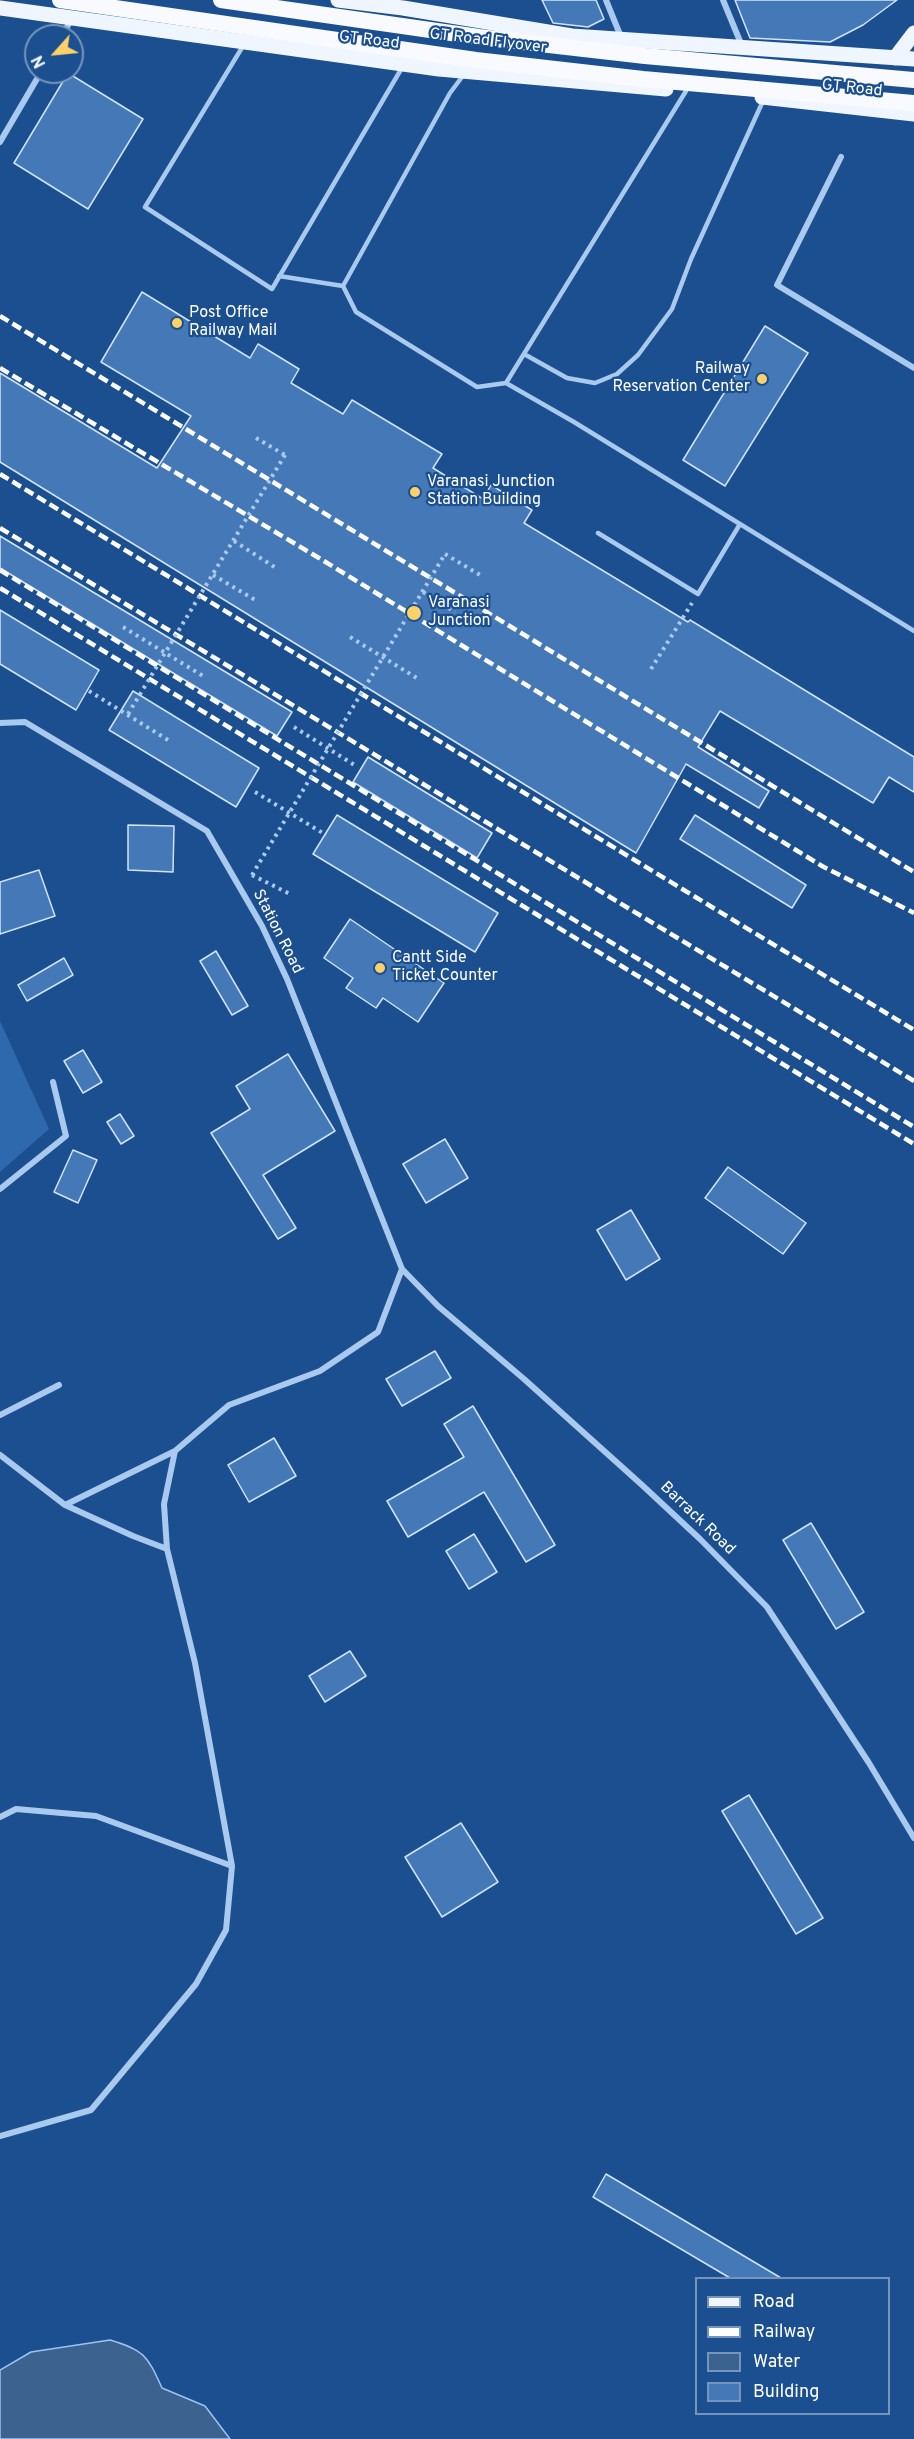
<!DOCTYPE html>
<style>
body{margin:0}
#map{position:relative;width:914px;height:2439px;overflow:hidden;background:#1b4f8f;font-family:Overpass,sans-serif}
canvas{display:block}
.legend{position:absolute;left:695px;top:2277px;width:195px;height:138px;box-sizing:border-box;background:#1b4f8f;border:2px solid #7695bc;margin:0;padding:8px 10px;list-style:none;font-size:18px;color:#fff}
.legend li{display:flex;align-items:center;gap:12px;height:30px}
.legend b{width:30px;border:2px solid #7695bc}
.north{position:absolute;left:24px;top:24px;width:60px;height:60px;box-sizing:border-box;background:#1b4f8f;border:2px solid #7695bc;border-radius:50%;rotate:243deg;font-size:16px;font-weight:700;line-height:24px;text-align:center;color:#fff}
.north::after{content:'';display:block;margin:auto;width:21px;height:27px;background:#ffd166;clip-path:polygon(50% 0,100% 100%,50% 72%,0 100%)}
</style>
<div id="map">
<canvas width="914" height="2439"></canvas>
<ul class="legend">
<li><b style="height:8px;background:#f0f6ff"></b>Road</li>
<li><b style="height:8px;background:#fff"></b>Railway</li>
<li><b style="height:16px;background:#3c6290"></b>Water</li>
<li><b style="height:16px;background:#4478b7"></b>Building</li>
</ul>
<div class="north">N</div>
</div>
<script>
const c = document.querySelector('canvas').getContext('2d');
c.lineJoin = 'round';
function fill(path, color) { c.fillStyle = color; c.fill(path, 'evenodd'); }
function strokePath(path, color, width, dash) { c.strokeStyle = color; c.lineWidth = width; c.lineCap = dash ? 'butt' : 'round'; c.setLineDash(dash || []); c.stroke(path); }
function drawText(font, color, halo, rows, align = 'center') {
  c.font = font + ' Overpass,sans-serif'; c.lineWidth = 4.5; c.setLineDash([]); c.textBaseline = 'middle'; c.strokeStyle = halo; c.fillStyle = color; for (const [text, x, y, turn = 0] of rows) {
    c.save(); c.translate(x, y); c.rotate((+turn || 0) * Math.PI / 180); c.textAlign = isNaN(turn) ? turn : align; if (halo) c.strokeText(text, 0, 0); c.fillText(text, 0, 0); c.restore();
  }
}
fill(new Path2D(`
 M0 1021 49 1129 0 1172Z`), '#2e69ad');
const water = new Path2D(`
 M110 2340C144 2350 147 2355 162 2388L205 2406 230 2439H0V2370L31 2352Z`);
fill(water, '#3c6290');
strokePath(water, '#9cc4f0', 1.5);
const building = new Path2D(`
 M542 0H596L604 19 588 27 553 23Z
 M735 0H897L863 25 830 42 750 38Z
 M68 73 143 119 88 209 14 163Z
 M142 292 250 358 258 344 299 369 291 383 343 414 352 400 442 454 433 468 483 499 491 485 532 510 524 523 688 622 690 620 914 757V792L889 777 873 803 720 711 698 747 769 791 759 808 686 764 636 853 0 462V373L157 468 191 416 101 362Z
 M765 326 808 353 725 486 683 460Z
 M0 536 292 712 277 736 0 568Z
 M0 610 99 670 76 710 0 664Z
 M133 691 259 768 236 807 109 730Z
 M368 757 492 833 477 858 353 782Z
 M337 815 498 913 475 952 313 854Z
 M695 815 806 885 792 908 680 839Z
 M128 825 174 826 173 872 128 870Z
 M39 870 55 916 0 934V882Z
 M350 919 444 983 418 1022 383 998 376 1008 346 988 353 978 324 958Z
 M216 951 248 1006 232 1015 200 961Z
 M64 958 73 975 27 1001 18 985Z
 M83 1050 102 1082 83 1093 64 1061Z
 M288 1054 335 1131 263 1175 296 1228 278 1239 211 1133 250 1109 236 1086Z
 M120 1114 134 1136 121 1144 107 1122Z
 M445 1139 468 1178 426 1203 403 1164Z
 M73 1150 97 1160 78 1203 54 1192Z
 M728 1167 806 1223 783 1254 705 1198Z
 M631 1210 660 1259 626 1280 597 1230Z
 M435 1351 451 1378 402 1406 386 1379Z
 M473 1406 555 1545 526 1562 484 1492 408 1537 387 1501 464 1457 444 1424Z
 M274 1438 296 1476 249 1502 228 1465Z
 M811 1523 864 1612 836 1629 783 1540Z
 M474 1534 497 1572 469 1589 446 1551Z
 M350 1651 366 1676 325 1702 309 1676Z
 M749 1795 823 1918 796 1934 722 1811Z
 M461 1823 498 1882 442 1917 405 1857Z
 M606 2174 781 2278H730L593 2197Z`);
fill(building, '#4478b7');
strokePath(building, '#cfe3fa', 1.5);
strokePath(new Path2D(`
 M256 438 285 455
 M234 541 276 568
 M445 554 480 575
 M213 575 257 601
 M423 592 455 612
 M123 627 203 676
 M350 637 420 680
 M651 669 692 603
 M89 691 168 740
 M294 727 356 766
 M255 792 326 835
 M252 875 290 894`), '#a9c9ee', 4, [3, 4.5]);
strokePath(new Path2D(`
 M243 46 145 207 272 289 403 66
 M465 73 450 93 343 286 356 312 477 387 506 383 686 91
 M279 276 343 286
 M524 354 567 378 595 383 617 374 638 355 672 309 691 259 763 101
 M506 383 574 422 914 631
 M598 533 698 594 740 524`), '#a9c9ee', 4.5);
strokePath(new Path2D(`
 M606 0 621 37
 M723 0 742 46
 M62 36 72 18
 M0 142 41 72
 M841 157 777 285 914 368
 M0 723 25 722 207 831 262 926 287 979 402 1269 438 1306 524 1379 642 1485 700 1539 767 1607 869 1763 914 1838
 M0 1189 66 1136 53 1082
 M0 1415 59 1385
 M0 1455 65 1505 133 1536 167 1549
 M65 1505 175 1451
 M0 1817 16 1809 96 1816 232 1866 195 1663 167 1549 164 1504 175 1451 229 1405 320 1371 378 1332 402 1269
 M0 2136 91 2110 196 1984 226 1930 232 1866`), '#a9c9ee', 6);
strokePath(new Path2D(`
 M338 0 403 8 572 36 914 59
 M0 8 439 69 666 89
 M895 58 914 33
 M762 97 914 114`), '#f0f6ff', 15);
strokePath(new Path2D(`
 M60 0 476 60 643 79 914 103
 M221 0 479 37 645 56 914 80`), '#f8faff', 16);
strokePath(new Path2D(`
 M0 316 914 872
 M0 368 319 558 822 866 914 913
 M0 474 914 1030
 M0 528 914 1081
 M0 570 914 1127
 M0 588 914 1144`), '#fff', 4.5, [10, 4.5]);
strokePath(new Path2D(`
 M128 714 285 455
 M252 875 445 554`), '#a9c9ee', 4, [3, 4.5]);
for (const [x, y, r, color] of [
 [177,323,6,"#ffd166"],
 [762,379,6,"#ffd166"],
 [415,492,6,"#ffd166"],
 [414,613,8,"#ffd166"],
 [380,968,6,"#ffd166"]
]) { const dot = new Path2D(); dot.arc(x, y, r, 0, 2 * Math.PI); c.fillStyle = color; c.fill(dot); strokePath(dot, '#1b4f8f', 2); }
drawText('16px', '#fff', '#1b4f8f', [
 ["GT Road",369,41,7],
 ["GT Road Flyover",488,42,7],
 ["GT Road",852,89,6],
 ["Station Road",277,932,63],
 ["Barrack Road",697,1519,44]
]);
drawText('16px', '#fff', '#1b4f8f', [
 ["Post Office",189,314],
 ["Railway Mail",189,332],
 ["Railway",750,370,"right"],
 ["Reservation Center",750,388,"right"],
 ["Varanasi Junction",427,483],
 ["Station Building",427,501],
 ["Varanasi",428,604],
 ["Junction",428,622],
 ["Cantt Side",392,959],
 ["Ticket Counter",392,977]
], 'left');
</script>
